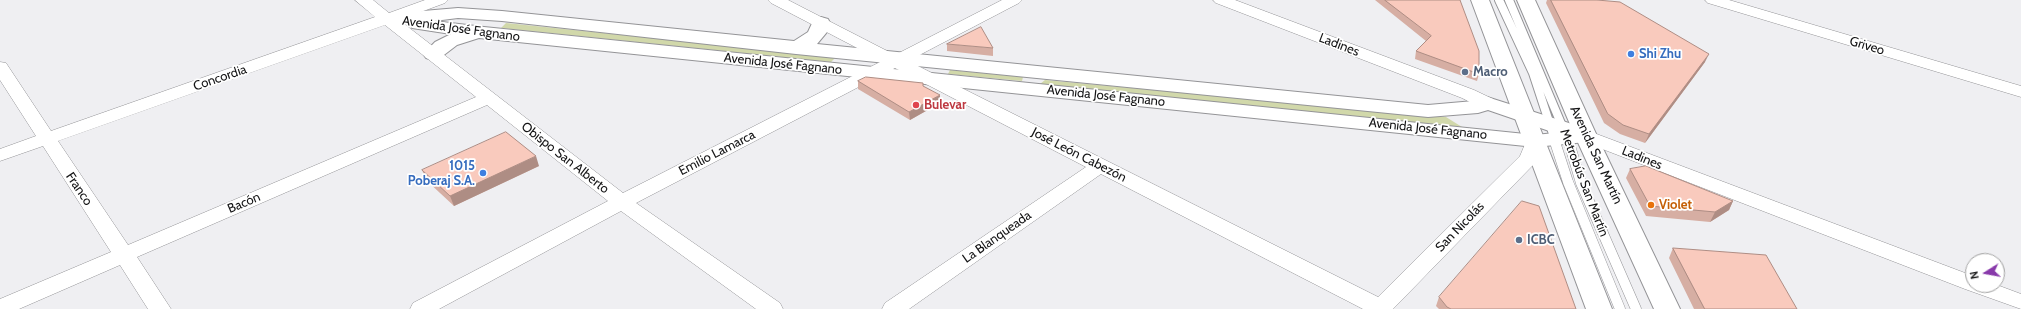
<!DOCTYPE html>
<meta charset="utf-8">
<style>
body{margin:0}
#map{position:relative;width:2021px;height:309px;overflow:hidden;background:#efeff2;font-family:Cabin,sans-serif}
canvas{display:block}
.north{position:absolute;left:1965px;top:253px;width:40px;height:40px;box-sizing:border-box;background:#fff;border:1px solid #a1a1a1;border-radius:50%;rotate:259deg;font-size:11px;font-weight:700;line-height:16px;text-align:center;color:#141415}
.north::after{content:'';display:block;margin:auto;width:14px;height:18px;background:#8839aa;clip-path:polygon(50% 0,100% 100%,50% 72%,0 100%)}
</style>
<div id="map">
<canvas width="2021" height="309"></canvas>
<div class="north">N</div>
</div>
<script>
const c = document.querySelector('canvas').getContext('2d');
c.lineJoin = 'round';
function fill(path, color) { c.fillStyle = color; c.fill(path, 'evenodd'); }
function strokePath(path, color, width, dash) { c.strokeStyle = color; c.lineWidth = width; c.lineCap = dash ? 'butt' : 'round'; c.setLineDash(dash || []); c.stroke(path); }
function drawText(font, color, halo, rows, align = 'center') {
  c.font = font + ' Cabin,sans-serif'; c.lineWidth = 3.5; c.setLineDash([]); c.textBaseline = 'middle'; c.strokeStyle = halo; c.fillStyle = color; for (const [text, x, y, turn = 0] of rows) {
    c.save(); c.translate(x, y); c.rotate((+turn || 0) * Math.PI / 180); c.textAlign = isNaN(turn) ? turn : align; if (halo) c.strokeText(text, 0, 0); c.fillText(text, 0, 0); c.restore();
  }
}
fill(new Path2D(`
 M506 23 836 57 831 62 501 28Z
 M950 70 1023 77 1022 81 948 74Z
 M1045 80 1446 117 1462 127 1040 84Z`), '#d1d8aa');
const serviceFar1 = new Path2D(`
 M1499 0 1533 73 1555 140
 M1509 0 1568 140`);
const service = new Path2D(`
 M1554 139 1568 182 1620 309
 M1568 139 1581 183 1636 309`);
const minor = new Path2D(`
 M355 0H373L389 13 425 0H448L445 3 399 20 623 193 882 61 771 3 768 0H788L895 55 1002 0H1022L1019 3 908 61 1378 297 1520 156 1528 137 1535 135 1542 137 1544 141 1536 162 1393 309H1363L1101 174 909 309H882L885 303 1086 167 895 68 636 203 780 303 783 309H756L621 211 439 309H410L413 303 608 201 487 105 137 257 171 309H148L120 265 19 309H0V299L111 252 43 146 0 161V149L36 136 0 80V62L6 63 51 131 375 17ZM385 25 476 97 128 245 58 141Z
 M1213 0H1235L1474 90 1493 99 1496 103 1493 107C1482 110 1472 103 1462 98L1216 3Z
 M1705 0H1729L2021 86V97L1708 3Z
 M1586 130 1973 276V285H1997L2021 294V309L1965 289 1579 140 1577 136 1579 132Z`);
const tertiary = new Path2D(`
 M458 8 502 11 794 41 808 32 814 19 821 17 828 19 830 23 827 32 817 44 1428 105 1474 101 1487 97 1594 131 1597 136 1594 141 1586 142 1535 147 479 38 457 45 440 58 433 60 426 58 423 54 435 42 451 34 412 28 411 23 388 24 382 23 379 19 382 15 388 14ZM458 18 502 21 796 54 1428 117 1478 113 1488 110 1555 133 1535 135 484 27 434 21Z`);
const primary = new Path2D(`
 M1471 0H1489L1612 309H1586Z
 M1517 0H1535L1597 136 1680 309H1654L1575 136Z`);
strokePath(serviceFar1, '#949497', 10);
strokePath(service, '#949497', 11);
strokePath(minor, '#949497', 1);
strokePath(tertiary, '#949497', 2);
strokePath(primary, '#949497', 2);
strokePath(serviceFar1, '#fff', 8);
strokePath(service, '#fff', 10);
fill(minor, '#fff');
fill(tertiary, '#fff');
fill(primary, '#fff');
fill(new Path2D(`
 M1375 0H1460L1479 74 1477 81 1415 59 1416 51 1426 41Z
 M1547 0H1597L1705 62 1645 143 1620 134 1604 123 1546 3Z
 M947 44 993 48V56L947 51Z
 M858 81 923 86 940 103 910 120 858 89Z
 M539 166 454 206 426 180 422 170Z
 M1630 169 1733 201 1729 210 1710 222 1646 216 1626 178Z
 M1673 248 1797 309H1694L1669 258Z
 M1439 297 1576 309H1439L1436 306Z`), '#d6aea3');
fill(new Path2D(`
 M1709 54 1705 62 1645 143 1649 134Z
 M940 95V103L910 120 909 112Z
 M536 156 539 166 454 206 450 196Z
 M1733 201 1729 210 1710 222 1715 212Z`), '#ae8d84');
const building = new Path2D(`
 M1385 0H1460L1479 51V74L1416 51 1431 36Z
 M1551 0H1597L1620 2 1709 54 1649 134 1623 125 1608 114Z
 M981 27 993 48 947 44Z
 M866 77 923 83V86L940 95 909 112 858 81Z
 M506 132 536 156 450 196 422 170Z
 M1646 166 1733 201 1715 212 1650 206 1630 169Z
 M1522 201 1539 206 1576 309H1451L1447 307 1439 297Z
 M1673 248 1766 255 1797 309H1705Z`);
fill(building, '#f9cabd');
strokePath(building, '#ae8d84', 1);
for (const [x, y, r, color] of [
 [1631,54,4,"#3f7fe0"],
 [1465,72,4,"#5c6f8a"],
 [916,105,4,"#e0444e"],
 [483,173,4,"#3f7fe0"],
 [1651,205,4,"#e8710a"],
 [1519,240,4,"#5c6f8a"]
]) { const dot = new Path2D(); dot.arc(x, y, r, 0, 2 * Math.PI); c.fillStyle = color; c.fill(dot); strokePath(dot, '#fff', 1.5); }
drawText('13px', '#141415', '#fff', [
 ["Avenida José Fagnano",461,29,8],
 ["Ladines",1339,45,21],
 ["Griveo",1867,46,17],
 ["Avenida José Fagnano",783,64,6],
 ["Concordia",220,78,-19],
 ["Avenida José Fagnano",1106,96,6],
 ["Avenida José Fagnano",1428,129,6],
 ["Emilio Lamarca",717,153,-27],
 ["José León Cabezón",1079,155,27],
 ["Avenida San Martín",1596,155,65],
 ["Obispo San Alberto",565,158,38],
 ["Ladines",1642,158,22],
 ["Metrobús San Martín",1584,183,69],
 ["Franco",79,189,56],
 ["Bacón",244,203,-23],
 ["San Nicolás",1460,227,-46],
 ["La Blanqueada",997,237,-35]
]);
drawText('bold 13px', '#366cbe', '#fff', [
 ["Shi Zhu",1639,54],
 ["1015",475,166,"right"],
 ["Poberaj S.A.",475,181,"right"]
], 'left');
drawText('bold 13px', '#4e5e75', '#fff', [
 ["Macro",1473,72],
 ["ICBC",1527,240]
], 'left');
drawText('bold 13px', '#be3a42', '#fff', [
 ["Bulevar",924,105]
], 'left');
drawText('bold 13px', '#c56008', '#fff', [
 ["Violet",1659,205]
], 'left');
</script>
